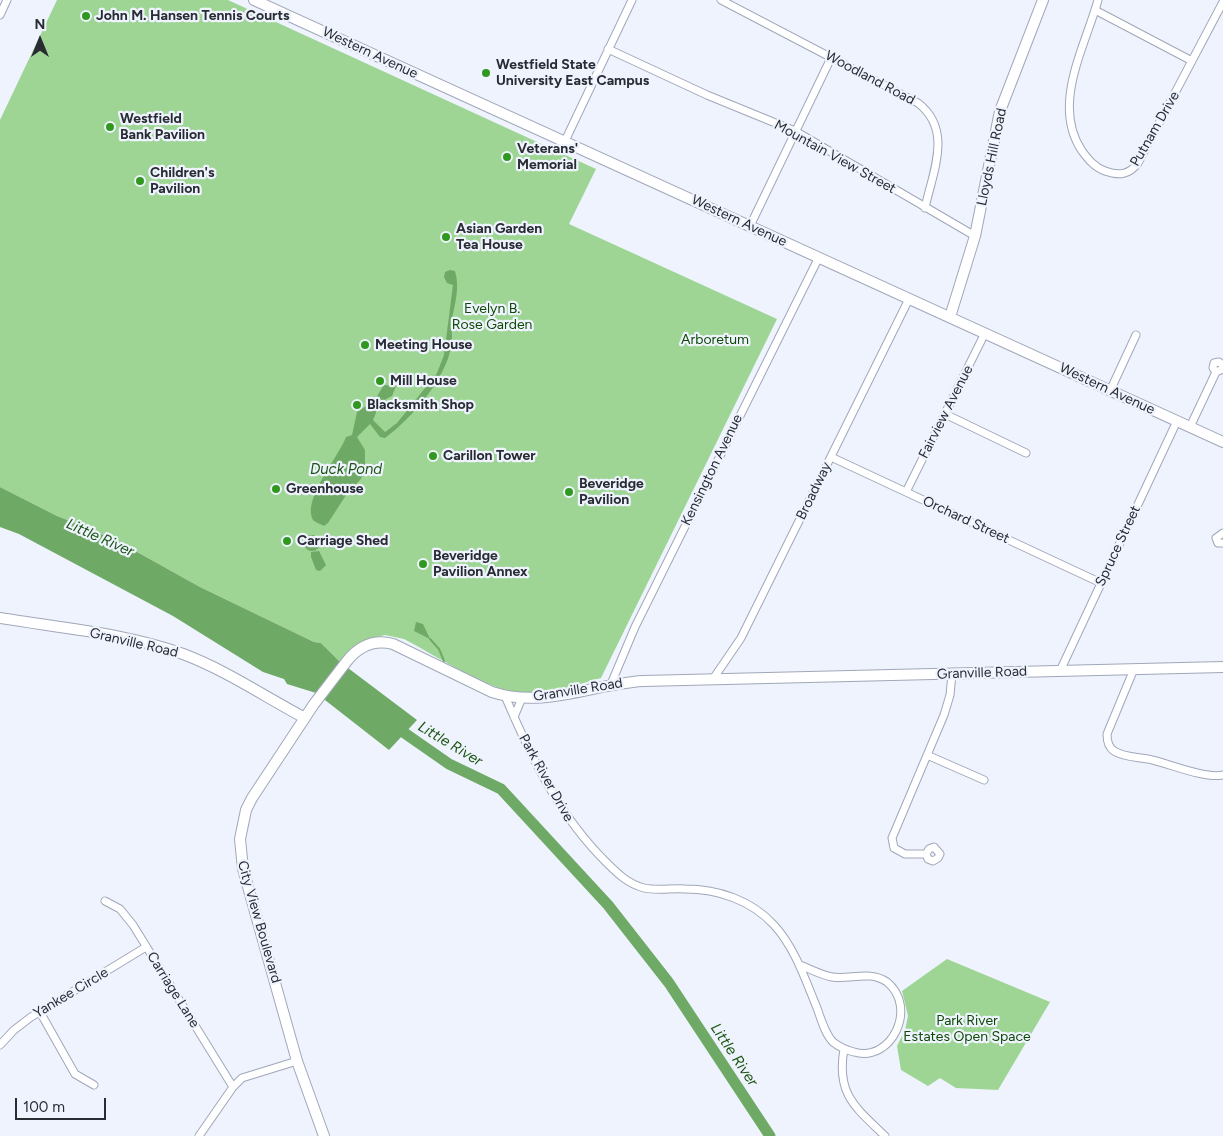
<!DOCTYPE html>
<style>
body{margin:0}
#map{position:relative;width:1223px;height:1136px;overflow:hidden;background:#eef3fe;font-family:Figtree,sans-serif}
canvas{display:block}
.north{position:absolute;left:15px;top:15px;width:50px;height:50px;-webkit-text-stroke:4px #eef3fe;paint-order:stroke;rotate:0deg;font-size:14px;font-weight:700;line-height:20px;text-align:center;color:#292c33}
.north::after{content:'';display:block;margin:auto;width:18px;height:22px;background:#292c33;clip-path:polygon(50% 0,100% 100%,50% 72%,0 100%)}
.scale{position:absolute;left:15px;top:1098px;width:91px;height:22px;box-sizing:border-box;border:2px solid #292c33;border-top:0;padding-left:6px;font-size:15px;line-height:18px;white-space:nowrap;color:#292c33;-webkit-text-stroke:4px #eef3fe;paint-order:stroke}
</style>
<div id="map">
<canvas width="1223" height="1136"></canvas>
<div class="north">N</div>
<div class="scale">100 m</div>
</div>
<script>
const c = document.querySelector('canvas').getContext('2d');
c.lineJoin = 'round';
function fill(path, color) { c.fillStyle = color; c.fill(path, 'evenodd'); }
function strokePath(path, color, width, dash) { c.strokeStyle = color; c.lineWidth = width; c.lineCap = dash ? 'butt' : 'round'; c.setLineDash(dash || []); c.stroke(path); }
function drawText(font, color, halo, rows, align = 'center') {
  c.font = font + ' Figtree,sans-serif'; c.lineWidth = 4.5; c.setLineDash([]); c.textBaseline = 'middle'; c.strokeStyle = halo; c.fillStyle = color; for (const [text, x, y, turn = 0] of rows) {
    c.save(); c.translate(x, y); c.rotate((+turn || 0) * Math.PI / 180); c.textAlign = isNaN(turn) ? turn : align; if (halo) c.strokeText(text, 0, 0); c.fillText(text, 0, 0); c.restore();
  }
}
fill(new Path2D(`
 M57 0H228L596 169 569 224 777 319 601 678C576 685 548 695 522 693 489 691 435 655 404 639L385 635 368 639 362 647 358 644 340 662 321 643 314 642 200 587 121 543 89 528 57 516 0 487V120Z
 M947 959 1050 1002 998 1090 956 1088 940 1078 928 1086 901 1070 897 1046 905 1030 908 1016 902 991Z`), '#9ed594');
fill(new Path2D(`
 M450 270 455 271C460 287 455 303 452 319 451 328 453 338 451 346 447 378 410 420 385 438L380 437 370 424 357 437 365 450V465L361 479 348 492 328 523 324 526C321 524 313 522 312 518 304 497 339 456 346 437L352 435 357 412 374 401 384 385 396 386 392 396C374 405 381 403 373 420L385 432 397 423 437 373 444 355 453 285 447 283 444 277 445 272Z
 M0 487 57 516 88 528 121 543 200 587 314 642 321 643 340 662 417 720 389 750 316 693 287 684 284 679 263 672 173 616 19 534 0 527Z
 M304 543a8 8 0 1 1 16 0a8 8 0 1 1-16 0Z
 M319 551 326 565 320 571 316 570 311 557V552Z
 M416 622 423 624 430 639 414 631Z`), '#6fa966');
strokePath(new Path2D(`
 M430 639 439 649 444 661`), '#6fa966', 2);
strokePath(new Path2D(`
 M393 725 449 764 501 789 608 905 669 983 770 1136`), '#6fa966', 11);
const street = new Path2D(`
 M721 0 918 103C953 130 933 171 925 208
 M1098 0C1085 47 1051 105 1082 151 1088 159 1094 167 1105 171 1119 176 1129 175 1138 163L1223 2
 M1095 10 1192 61
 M0 15 7 0
 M608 49 707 95 795 131 975 236
 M565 141 632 0
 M750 226 831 58
 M1216 372 1213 368 1214 363 1219 362 1223 365
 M1110 391 1136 335
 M945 414 1026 453
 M1190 427 1216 372 1223 369
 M831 457 1101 583
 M906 492 985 333
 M1223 533 1216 538 1218 543H1223
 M1134 669 1107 734C1107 741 1108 747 1114 751 1123 757 1137 757 1148 759 1168 763 1204 779 1223 775
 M1060 671 1177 421
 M713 679 741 638 909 299
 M611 684 635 627 819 257
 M505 696C531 757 559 816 607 863 617 873 628 884 644 888 657 891 672 888 685 889 718 889 751 900 774 925 795 948 805 979 817 1008 821 1019 825 1034 833 1042 839 1047 846 1050 854 1052 892 1063 918 1007 887 982 870 970 850 980 832 977 821 975 810 969 800 965
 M514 717 522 698
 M927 755 984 780
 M926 854 928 859 933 861 938 858 940 854 934 847 929 849 926 854H905L894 848 892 838 944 715 950 695 952 674
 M105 901 120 909 133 925 233 1087
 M40 1012 75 1074 94 1085
 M0 1045 14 1030 31 1017 146 947
 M844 1049C836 1094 855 1107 885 1136
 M199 1136 233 1087 242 1078 297 1061`);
const secondary = new Path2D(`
 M254 0 1223 442
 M950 317 975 236 1000 111 1043 0
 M0 618C61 628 125 633 183 654 226 670 265 697 305 718
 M324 1136 297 1061 243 869 240 839 246 810 252 798 314 704 347 661C359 646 374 639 393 644L492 692C543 709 592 684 643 681L1223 667`);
strokePath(street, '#a0a7b9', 9);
strokePath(secondary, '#a0a7b9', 12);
strokePath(street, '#fff', 7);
strokePath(secondary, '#fff', 10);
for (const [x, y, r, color] of [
 [86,16,5,"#31981f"],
 [486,73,5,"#31981f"],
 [110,127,5,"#31981f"],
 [507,157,5,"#31981f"],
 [140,181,5,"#31981f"],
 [446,237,5,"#31981f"],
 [365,345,5,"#31981f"],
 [380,381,5,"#31981f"],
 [357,405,5,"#31981f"],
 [433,456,5,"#31981f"],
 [276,489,5,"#31981f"],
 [569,492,5,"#31981f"],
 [287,541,5,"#31981f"],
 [423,564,5,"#31981f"]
]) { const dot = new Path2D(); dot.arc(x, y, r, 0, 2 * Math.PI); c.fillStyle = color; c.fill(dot); strokePath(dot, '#eef3fe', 2); }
drawText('bold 14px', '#292c33', '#eef3fe', [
 ["John M. Hansen Tennis Courts",96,16],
 ["Westfield State",496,65],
 ["University East Campus",496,81],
 ["Westfield",120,119],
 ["Bank Pavilion",120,135],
 ["Veterans'",517,149],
 ["Memorial",517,165],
 ["Children's",150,173],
 ["Pavilion",150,189],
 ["Asian Garden",456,229],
 ["Tea House",456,245],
 ["Meeting House",375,345],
 ["Mill House",390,381],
 ["Blacksmith Shop",367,405],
 ["Carillon Tower",443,456],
 ["Beveridge",579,484],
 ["Pavilion",579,500],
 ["Greenhouse",286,489],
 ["Carriage Shed",297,541],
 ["Beveridge",433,556],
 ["Pavilion Annex",433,572]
], 'left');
drawText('14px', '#292c33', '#eef3fe', [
 ["Western Avenue",370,53,25],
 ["Woodland Road",870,78,28],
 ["Putnam Drive",1155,129,-60],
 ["Mountain View Street",835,157,29],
 ["Lloyds Hill Road",992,157,-78],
 ["Western Avenue",739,221,25],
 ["Western Avenue",1107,389,25],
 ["Fairview Avenue",946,412,-63],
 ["Kensington Avenue",712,470,-64],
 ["Broadway",814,491,-64],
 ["Orchard Street",966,520,25],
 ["Spruce Street",1118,546,-65],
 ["Granville Road",134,643,13],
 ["Granville Road",982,673,-2],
 ["Granville Road",578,690,-9],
 ["Park River Drive",546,778,61],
 ["City View Boulevard",259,922,74],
 ["Carriage Lane",173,990,58],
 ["Yankee Circle",71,993,-31]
]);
drawText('14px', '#0e4a03', '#eef3fe', [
 ["Evelyn B.",492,309],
 ["Rose Garden",492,325],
 ["Arboretum",715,340],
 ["Park River",967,1021],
 ["Estates Open Space",967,1037]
]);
drawText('italic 15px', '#1b5511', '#eef3fe', [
 ["Duck Pond",346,470],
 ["Little River",100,538,24],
 ["Little River",450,744,31],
 ["Little River",734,1055,56]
]);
</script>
